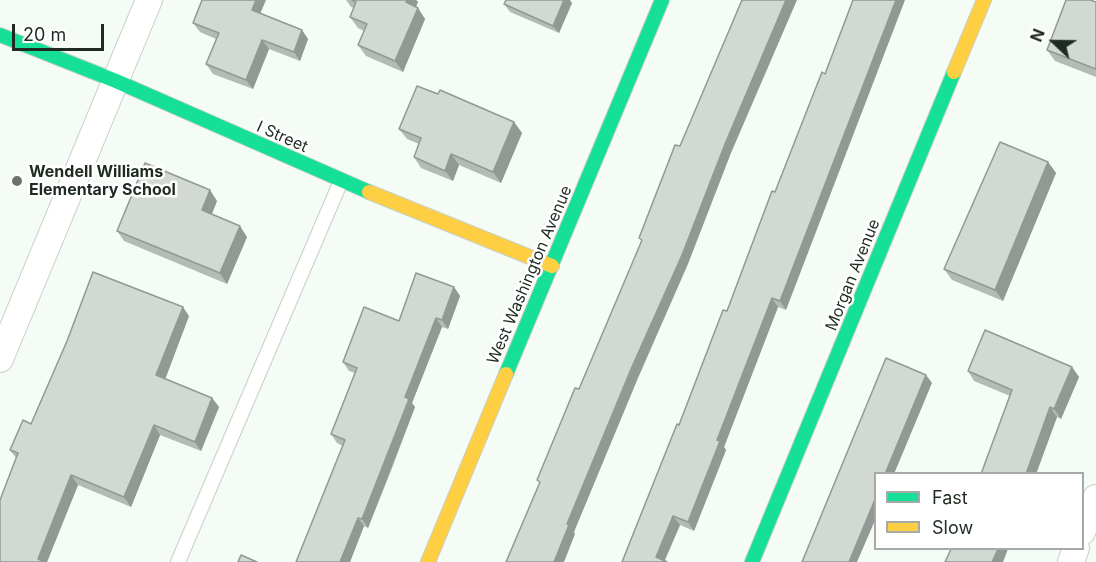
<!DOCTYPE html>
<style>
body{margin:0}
#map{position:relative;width:1096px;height:562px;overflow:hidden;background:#f5fcf6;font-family:Inter,sans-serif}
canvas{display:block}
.legend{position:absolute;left:874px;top:472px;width:210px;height:78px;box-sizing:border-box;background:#fff;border:2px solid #a5aaa7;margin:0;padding:8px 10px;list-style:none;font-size:18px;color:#1f2b22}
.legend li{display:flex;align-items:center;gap:12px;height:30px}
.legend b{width:30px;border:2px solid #a5aaa7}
.north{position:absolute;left:1024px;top:12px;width:60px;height:60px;-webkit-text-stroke:4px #fff;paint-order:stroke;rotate:292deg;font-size:16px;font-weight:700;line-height:24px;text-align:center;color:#1f2b22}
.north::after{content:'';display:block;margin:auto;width:21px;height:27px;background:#1f2b22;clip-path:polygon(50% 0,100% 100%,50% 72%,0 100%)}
.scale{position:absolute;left:12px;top:24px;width:92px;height:27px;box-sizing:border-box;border:3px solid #1f2b22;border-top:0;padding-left:8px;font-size:18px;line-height:21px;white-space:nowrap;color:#1f2b22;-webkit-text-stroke:4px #fff;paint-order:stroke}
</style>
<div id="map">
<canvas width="1096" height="562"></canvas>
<ul class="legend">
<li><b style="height:8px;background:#16e098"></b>Fast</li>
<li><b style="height:8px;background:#ffcf43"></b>Slow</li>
</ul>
<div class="north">N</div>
<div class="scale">20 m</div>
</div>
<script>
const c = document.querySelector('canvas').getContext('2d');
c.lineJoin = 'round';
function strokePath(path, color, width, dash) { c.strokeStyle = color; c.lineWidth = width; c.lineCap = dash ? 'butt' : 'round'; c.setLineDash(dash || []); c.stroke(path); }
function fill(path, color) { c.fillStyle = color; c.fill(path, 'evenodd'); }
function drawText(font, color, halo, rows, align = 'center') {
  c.font = font + ' Inter,sans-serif'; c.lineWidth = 5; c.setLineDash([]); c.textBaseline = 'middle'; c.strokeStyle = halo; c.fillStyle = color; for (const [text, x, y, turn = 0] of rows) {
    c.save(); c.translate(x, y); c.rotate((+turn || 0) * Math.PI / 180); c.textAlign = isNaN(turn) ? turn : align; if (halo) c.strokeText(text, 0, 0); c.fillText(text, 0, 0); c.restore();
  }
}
const lane = new Path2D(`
 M178 562 341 181`);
const street = new Path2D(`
 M0 359 149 0
 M1082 532 1096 498
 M1071 562 1076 548`);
const fast = new Path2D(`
 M0 35 116 81 369 192
 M506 374 662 0
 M752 562 954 72`);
const slow = new Path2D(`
 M954 72 984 0
 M369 192 552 266
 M428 562 506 374`);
strokePath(lane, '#c7cfc8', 16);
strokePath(street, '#c7cfc8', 28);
strokePath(fast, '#c7cfc8', 16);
strokePath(slow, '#c7cfc8', 16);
strokePath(lane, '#fefffe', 14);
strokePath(street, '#fefffe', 26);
strokePath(fast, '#16e098', 14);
strokePath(slow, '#ffcf43', 14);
fill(new Path2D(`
 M346 0H416L418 2 416 7 418 8 425 19 403 72 366 56 358 45 364 31 358 28 350 17 354 8 351 7Z
 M1096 2V77L1055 61 1047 50Z
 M572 3 559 33 510 12 504 4Z
 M261 14 302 30 308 39 300 61 269 49 253 89 213 74 206 64 216 39 200 32 193 23Z
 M438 94 514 122 522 133 501 183 459 165 453 181 421 168 414 157 419 144 407 139 399 129Z
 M1048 162 1056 173 1003 301 952 280 944 269Z
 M775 192 786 310 778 307 724 447 726 450 694 531 680 525 665 560 668 562H622L727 311Z
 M217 201 212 214 247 237 227 284 124 241 117 231Z
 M454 287 460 296 448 329 442 327 412 403 415 407 391 471 368 528 364 526 350 562H296L343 446 337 443 331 434 355 373 349 371 343 362 399 321Z
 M189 316 165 379 212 398 219 407 201 451 160 435 131 507 78 485 47 562H0L16 458 10 450 31 424Z
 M1072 367 1079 377 1061 419 1057 417 1036 474H981L1010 396 974 381 968 371Z`), '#b4bbb5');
fill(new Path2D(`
 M256 0H266L258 19 252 10Z
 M407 0H416L418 2 413 13 406 2Z
 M564 0H570L572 3 559 33 553 26Z
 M786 0H797L731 153 688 264 638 378 574 532 575 534 564 562H554L567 524 725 144Z
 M896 0H905L786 310 780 301Z
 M418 8 425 19 403 72 395 61Z
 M302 30 308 39 300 61 294 52Z
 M262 40 269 49 253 89 246 80Z
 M514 122 522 133 501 183 493 172Z
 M451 154 459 165 453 181 445 171Z
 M1048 162 1056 173 1003 301 995 290Z
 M210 190 217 201 209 221 202 210Z
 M240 226 247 237 227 284 220 273Z
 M454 287 460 296 448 329 442 320Z
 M772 298 778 307 724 447 726 450 694 531 688 522 717 440Z
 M183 307 189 316 163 385 156 375Z
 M436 318 442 327 412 403 415 407 368 528 362 519 405 397Z
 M1072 367 1079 377 1061 419 1054 409Z
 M926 375 932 383 894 474H885Z
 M212 398 219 407 201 451 195 442Z
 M1050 407 1057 417 1036 474H1026Z
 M154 425 160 435 131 507 124 497Z
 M71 475 78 485 47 562H40L38 559Z
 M876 497V518L857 562H849Z
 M673 516 680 525 664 562 656 557Z
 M358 518 364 526 350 562H340Z
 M998 549H1008L1003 562H992Z`), '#929893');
const building = new Path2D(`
 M202 0H256L252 10 302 30 294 52 262 40 246 80 206 64 219 33 193 23Z
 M352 0H407L406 2 418 8 395 61 358 45 367 24 350 17 356 2Z
 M506 0H564L553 26 504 4Z
 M742 0H786L725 144 682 255 631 369 567 524 569 525 554 562H506L540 482 537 480 575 388 579 389 642 240 639 238 675 145 680 146Z
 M853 0H896L780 301 772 298 717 440 720 441 688 522 673 516 656 557 667 562H622L677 424 679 425 723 310 727 311 772 191 775 192 822 72 825 74Z
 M1066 0H1090L1096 2V69L1047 50Z
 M417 86 438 94 440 90 514 122 493 172 451 154 445 171 414 157 421 138 399 129Z
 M1000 142 1048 162 995 290 944 269Z
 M145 163 210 190 202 210 240 226 220 273 117 231Z
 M93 272 183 307 156 375 212 398 195 442 154 425 124 497 71 475 38 559 45 562H0V500L18 453 10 450 23 420 31 424 67 341Z
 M416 273 454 287 442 320 436 318 405 397 409 399 362 519 358 518 340 562H296L345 440 331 434 357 368 343 362 364 307 399 321Z
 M985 330 1072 367 1054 409 1050 407 1026 474H981L1012 390 968 371Z
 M886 358 926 375 885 474H876V497L849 562H802Z
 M951 549H998L992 562H945Z
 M241 555 257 562H238Z`);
fill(building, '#d1d9d2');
strokePath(building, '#929893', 1.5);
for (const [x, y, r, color] of [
 [17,181,6,"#6a746c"]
]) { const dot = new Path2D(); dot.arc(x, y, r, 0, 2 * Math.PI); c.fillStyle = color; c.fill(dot); strokePath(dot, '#fff', 2); }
drawText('16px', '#1f2b22', '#fff', [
 ["I Street",282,137,24],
 ["West Washington Avenue",530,275,-67],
 ["Morgan Avenue",853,275,-68]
]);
drawText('bold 16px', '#1f2b22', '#fff', [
 ["Wendell Williams",29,172],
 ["Elementary School",29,190]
], 'left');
</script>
